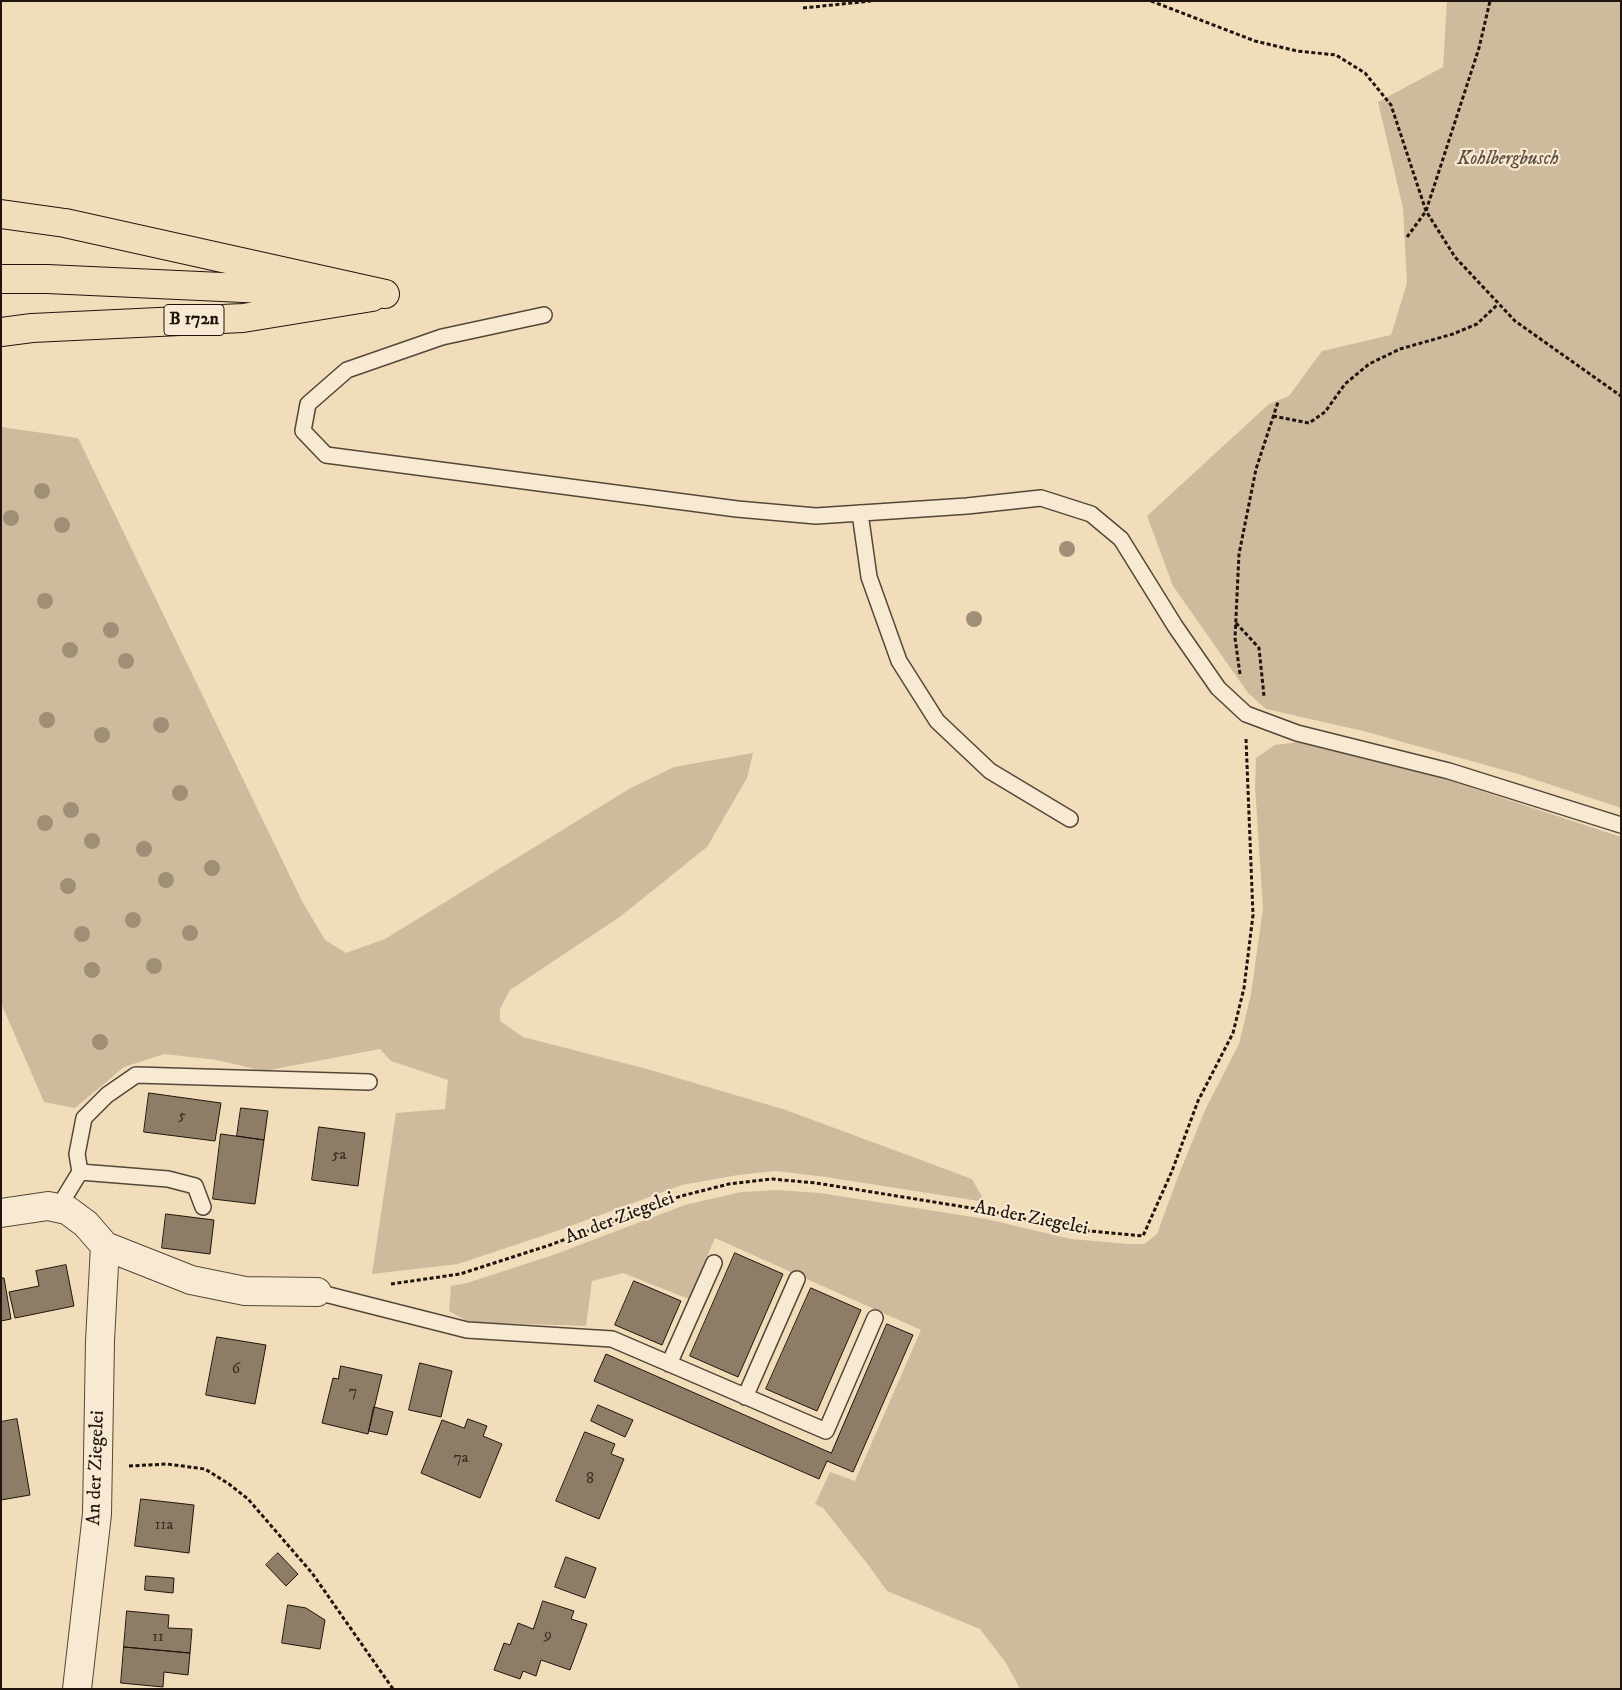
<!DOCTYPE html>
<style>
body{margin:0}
#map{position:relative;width:1622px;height:1690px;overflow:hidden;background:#f2ddba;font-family:"IM FELL DW Pica",serif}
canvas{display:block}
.frame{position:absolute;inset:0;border:2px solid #1f150e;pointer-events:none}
</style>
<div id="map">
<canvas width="1622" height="1690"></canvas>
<div class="frame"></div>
</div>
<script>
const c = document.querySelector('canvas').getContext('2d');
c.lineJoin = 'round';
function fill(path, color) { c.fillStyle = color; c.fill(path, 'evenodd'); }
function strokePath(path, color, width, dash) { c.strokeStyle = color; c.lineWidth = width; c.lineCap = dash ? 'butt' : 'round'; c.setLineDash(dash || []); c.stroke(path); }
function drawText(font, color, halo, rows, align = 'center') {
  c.font = font + ' "IM FELL DW Pica",serif'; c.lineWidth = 4.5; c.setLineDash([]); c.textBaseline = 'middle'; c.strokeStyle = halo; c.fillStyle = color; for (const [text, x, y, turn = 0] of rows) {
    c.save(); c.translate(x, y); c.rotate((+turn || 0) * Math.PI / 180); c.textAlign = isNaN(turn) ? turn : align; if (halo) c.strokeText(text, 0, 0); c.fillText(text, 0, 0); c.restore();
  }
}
fill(new Path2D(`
 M1447 1H1621V808L1518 774 1363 731 1266 709 1248 693 1173 586 1147 516 1269 404 1289 396 1322 351 1391 335 1407 283 1403 208 1378 102 1443 67Z
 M1 427 78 438 302 901 325 940 346 953 385 939 629 789 674 767 753 753 747 778 707 847 621 916 510 990 500 1009V1021L523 1037 647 1069 786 1110 972 1179 985 1202 826 1177 775 1171 738 1175 682 1185 554 1232 458 1264 372 1274 396 1113 445 1109 448 1080 391 1061 380 1049 264 1071 217 1060 164 1054 124 1067 75 1108 44 1102 1 1003Z
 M1299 742 1445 779 1621 837V1689H1020L1006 1663 980 1629 887 1591 869 1566 823 1508 815 1504 830 1472 855 1481 921 1330 715 1238 689 1299 623 1273 592 1281 586 1326 469 1322 449 1311 451 1286 467 1283 553 1255 685 1205 741 1192 777 1190 820 1193 986 1219 1071 1239 1128 1244H1144L1157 1234 1177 1179 1206 1108 1239 1044 1251 994 1263 908 1255 786 1256 758 1275 745Z`), '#cebb9d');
const building = new Path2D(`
 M149 1093 221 1103 215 1141 144 1132Z
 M241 1108 268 1111 264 1140 237 1136Z
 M319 1127 365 1133 358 1186 312 1180Z
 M221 1134 264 1140 255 1204 213 1199Z
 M166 1214 214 1220 210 1254 162 1248Z
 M735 1253 783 1274 738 1377 690 1356Z
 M66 1265 74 1306 15 1318 9 1292 39 1286 36 1271Z
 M1 1278H4L11 1319 1 1321Z
 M634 1281 681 1301 662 1345 615 1325Z
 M811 1288 861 1310 817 1411 766 1389Z
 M887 1324 913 1335 853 1472 827 1461 819 1479 594 1381 606 1354 831 1453Z
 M217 1337 266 1345 255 1404 206 1395Z
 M420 1363 452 1371 441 1417 409 1410Z
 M341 1366 382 1375 368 1434 322 1423 333 1378 338 1379Z
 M598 1405 633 1420 625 1437 591 1421Z
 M374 1407 393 1412 387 1435 369 1431Z
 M17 1419 30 1495 1 1500V1422Z
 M468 1419 487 1426 483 1436 502 1444 480 1498 421 1473 442 1420 464 1428Z
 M585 1432 615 1444 611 1454 624 1459 599 1519 556 1501Z
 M141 1499 194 1505 189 1553 135 1546Z
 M278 1553 298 1574 286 1586 266 1565Z
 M566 1557 596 1568 585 1598 555 1587Z
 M146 1576 174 1578 173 1593 145 1590Z
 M543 1601 574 1611 571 1619 587 1624 570 1670 541 1660 536 1676 523 1671 520 1679 494 1670 504 1643 510 1645 518 1623 533 1629Z
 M288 1605 306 1608 325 1620 320 1649 282 1643Z
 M127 1611 169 1615 168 1628 192 1629 190 1653 124 1647Z
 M124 1647 190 1653 188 1675 164 1672 163 1687 121 1683Z`);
fill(building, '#8d7d67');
strokePath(building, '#1f150e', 1);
const service = new Path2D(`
 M544 315 442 337 347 370 308 404 303 431 326 455 737 509 816 516 967 506 1041 498 1091 514 1121 539 1175 626 1218 688 1246 714 1297 733 1449 771 1621 825
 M860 513 869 577 899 661 937 721 990 771 1070 819
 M80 1172 77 1154 84 1118 107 1095 136 1075 369 1082
 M58 1208 80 1172 168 1179 195 1186 203 1207
 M317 1292 467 1330 612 1339 826 1431 875 1318
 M669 1364 714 1263
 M745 1397 797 1279`);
const minor = new Path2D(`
 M1 1213 48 1206 67 1210 86 1224 105 1246 191 1280 245 1291 317 1292
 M77 1689 97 1514 100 1341 105 1246`);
const trunk = new Path2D(`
 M1 214 65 223 385 294
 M1 279H47L309 291
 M1 332 32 328 243 318 372 297`);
strokePath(service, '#544739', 18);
strokePath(minor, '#544739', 30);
strokePath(trunk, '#1f150e', 30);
strokePath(new Path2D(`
 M1151 1 1255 41 1297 51 1336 55 1365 73 1391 105 1426 211 1455 257 1515 321 1621 396
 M803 8 871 1
 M1407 237 1426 211 1479 48 1490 1
 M1273 416 1309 423 1325 412 1345 384 1369 364 1400 349 1453 334 1477 324 1498 304
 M1236 623 1259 648 1264 696
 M1240 674 1235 638 1239 554 1256 469 1278 402
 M391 1284 460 1274 550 1245 681 1196 729 1184 772 1179 816 1183 990 1211 1069 1229 1143 1236 1172 1171 1198 1101 1233 1033 1244 988 1253 915 1246 739
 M129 1466 167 1464 205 1469 229 1484 248 1499 312 1573 393 1689`), '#1f150e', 3, [4, 2.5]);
strokePath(service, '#f7e9d2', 15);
strokePath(minor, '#f7e9d2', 28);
strokePath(trunk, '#f2ddba', 28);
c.fillStyle = '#a08f77';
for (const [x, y] of [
 [42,491],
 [11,518],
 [62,525],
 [1067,549],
 [45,601],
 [974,619],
 [111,630],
 [70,650],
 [126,661],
 [47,720],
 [161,725],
 [102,735],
 [180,793],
 [71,810],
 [45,823],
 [92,841],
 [144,849],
 [212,868],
 [166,880],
 [68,886],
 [133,920],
 [190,933],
 [82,934],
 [154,966],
 [92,970],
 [100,1042]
]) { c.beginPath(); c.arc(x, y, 8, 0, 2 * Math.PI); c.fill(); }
drawText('16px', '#3a2f24', null, [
 ["5",182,1117],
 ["5a",339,1156],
 ["6",236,1370],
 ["7",353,1393],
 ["7a",461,1459],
 ["8",590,1480],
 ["11a",164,1526],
 ["9",548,1636],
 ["11",158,1638]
]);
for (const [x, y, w] of [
 [194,320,60]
]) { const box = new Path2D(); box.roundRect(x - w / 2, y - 15.5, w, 31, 4); c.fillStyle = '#f7e9d2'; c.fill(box); strokePath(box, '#1f150e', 1); }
drawText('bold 18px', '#1f150e', null, [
 ["B 172n",194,320]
]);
drawText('italic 19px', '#5c4f40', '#f7e9d2', [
 ["Kohlbergbusch",1508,160]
]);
drawText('19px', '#1f150e', '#f7e9d2', [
 ["An der Ziegelei",620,1219,-21],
 ["An der Ziegelei",1031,1219,11],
 ["An der Ziegelei",97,1468,-88]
]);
</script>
